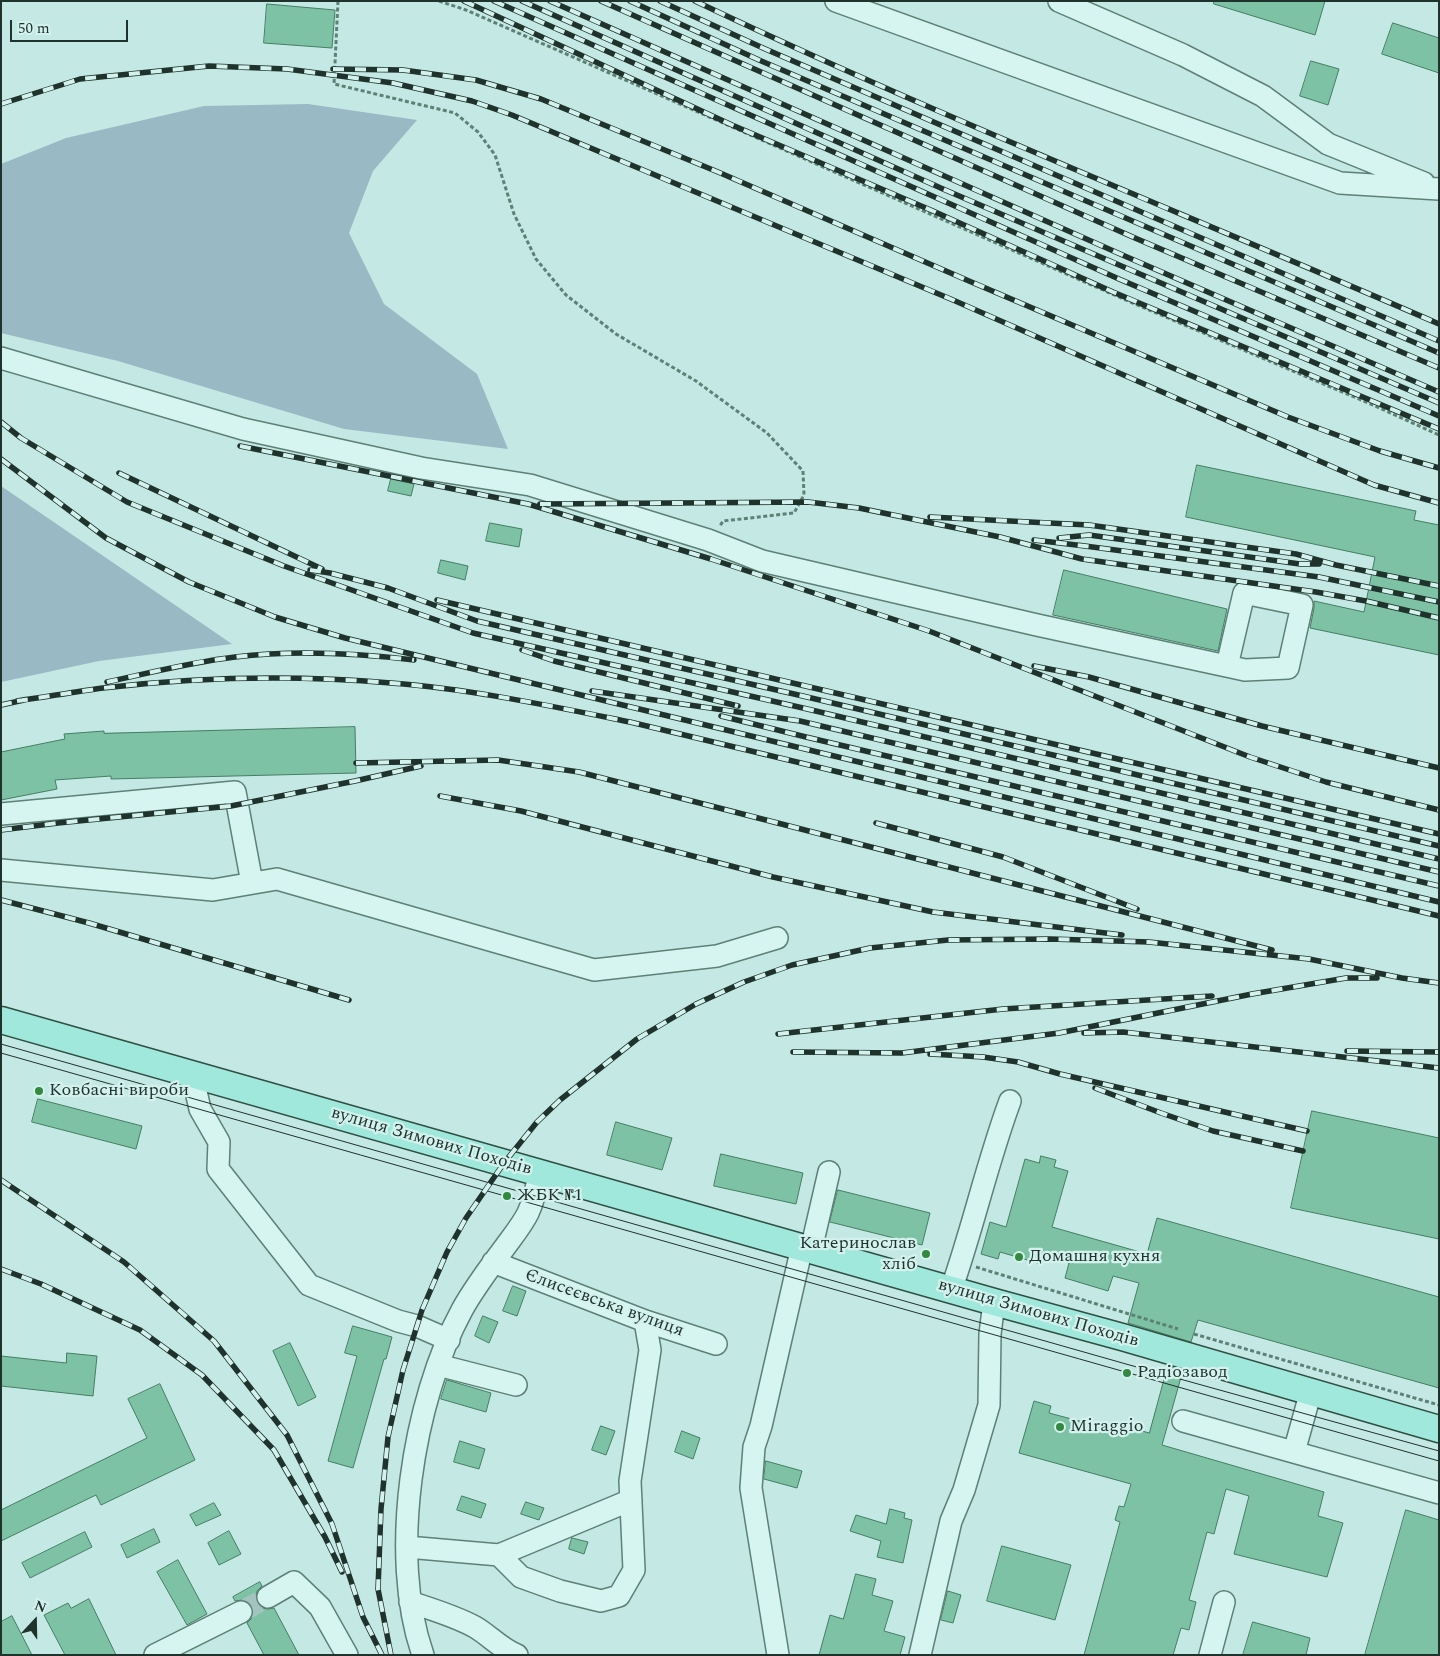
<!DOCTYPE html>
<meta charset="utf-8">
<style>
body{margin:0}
#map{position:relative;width:1440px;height:1656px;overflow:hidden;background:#c4e8e3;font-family:Spectral,serif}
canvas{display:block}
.frame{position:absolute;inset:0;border:2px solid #1f322b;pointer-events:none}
.north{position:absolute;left:10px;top:1596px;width:50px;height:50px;-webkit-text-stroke:4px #d3f1ed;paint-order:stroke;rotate:21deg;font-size:14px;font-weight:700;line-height:20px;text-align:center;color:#1f322b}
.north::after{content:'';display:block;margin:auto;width:18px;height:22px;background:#1f322b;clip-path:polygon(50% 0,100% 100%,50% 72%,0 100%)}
.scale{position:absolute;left:10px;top:20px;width:118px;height:22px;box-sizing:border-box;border:2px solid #1f322b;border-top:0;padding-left:6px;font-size:15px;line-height:18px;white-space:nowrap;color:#1f322b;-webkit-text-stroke:4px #d3f1ed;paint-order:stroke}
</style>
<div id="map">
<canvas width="1440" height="1656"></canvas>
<div class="frame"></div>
<div class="north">N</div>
<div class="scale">50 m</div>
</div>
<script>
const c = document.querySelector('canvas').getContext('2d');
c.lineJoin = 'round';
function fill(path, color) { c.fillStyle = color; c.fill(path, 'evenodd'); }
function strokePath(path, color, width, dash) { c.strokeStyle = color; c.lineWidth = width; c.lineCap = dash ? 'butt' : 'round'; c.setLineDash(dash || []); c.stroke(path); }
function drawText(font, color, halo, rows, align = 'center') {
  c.font = font + ' Spectral,serif'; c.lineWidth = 4.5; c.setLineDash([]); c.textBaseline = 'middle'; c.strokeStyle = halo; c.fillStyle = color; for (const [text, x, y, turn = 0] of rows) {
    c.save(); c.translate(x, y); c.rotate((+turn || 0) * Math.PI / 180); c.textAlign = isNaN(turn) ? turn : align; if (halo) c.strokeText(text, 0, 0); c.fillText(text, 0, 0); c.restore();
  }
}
fill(new Path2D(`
 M308 104 417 120 373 171 349 233 384 304 477 374 508 449 344 429 118 361 1 333V164L66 138 204 106Z
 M1 486 232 644 99 661 1 682Z`), '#99b9c5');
const building = new Path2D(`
 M1214 1H1325L1315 35 1214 4Z
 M267 4 335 10 332 48 264 43Z
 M1393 23 1439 38V73L1382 54Z
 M1311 61 1339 69 1328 105 1300 96Z
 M1197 465 1416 511 1414 520 1439 525V655L1310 628 1314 608V601L1364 612 1375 557 1186 517Z
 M391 479 414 484 411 496 388 491Z
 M490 523 522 529 519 547 486 541Z
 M441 560 468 566 465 580 438 573Z
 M1064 570 1227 609 1218 651 1053 615Z
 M355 727 356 773 111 779V776L55 780 57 789 1 800V752L65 739 64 734 104 731V733Z
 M38 1099 142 1126 136 1149 32 1122Z
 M1312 1111 1439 1138V1239L1291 1208Z
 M616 1122 672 1138 662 1170 607 1155Z
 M721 1154 803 1173 796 1204 714 1186Z
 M1041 1156 1056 1160 1054 1167 1068 1171 1052 1227 1147 1254 1157 1218 1439 1297V1388L1198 1320 1191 1342 1128 1323 1139 1283 1113 1276 1108 1291 1065 1278 1069 1263 1044 1256 1041 1264 1000 1252 998 1259 981 1254 990 1222 1006 1227 1025 1159 1039 1163Z
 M838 1190 930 1213 922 1245 830 1222Z
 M513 1286 526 1291 517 1316 503 1311Z
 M483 1316 498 1322 489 1343 475 1336Z
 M353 1326 392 1337 386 1359H384L353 1468 328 1461 357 1356 345 1353Z
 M290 1343 316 1397 298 1406 273 1351Z
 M67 1353 97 1356 93 1396 1 1386V1356L66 1363Z
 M1168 1366 1183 1370 1162 1445 1324 1492 1318 1516 1343 1523 1327 1577 1234 1554 1249 1496 1226 1489 1214 1534 1207 1532 1189 1600 1196 1602 1189 1630 1181 1628 1173 1655H1084L1120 1522 1115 1520 1119 1506 1124 1507 1131 1484 1019 1453 1034 1401 1051 1406 1049 1413 1128 1434 1129 1427 1149 1433Z
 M447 1380 491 1393 486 1412 441 1399Z
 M160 1384 195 1460 101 1505 96 1495 1 1541V1510L147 1438 128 1399Z
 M601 1426 615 1431 606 1455 592 1450Z
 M682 1431 700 1438 693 1459 675 1452Z
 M460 1441 485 1449 479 1469 454 1462Z
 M766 1461 802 1471 797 1488 764 1479Z
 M462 1496 486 1504 481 1518 457 1510Z
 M526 1502 544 1508 539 1520 521 1514Z
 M214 1503 221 1515 196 1526 190 1515Z
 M890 1509 905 1513 904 1518 912 1520 903 1563 877 1557 881 1541 850 1531 856 1515 886 1524Z
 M1406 1510 1439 1520V1655H1365Z
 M154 1529 160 1542 127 1558 121 1545Z
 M229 1531 241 1554 219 1565 208 1543Z
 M85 1532 92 1547 30 1578 22 1563Z
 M572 1538 588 1542 584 1554 569 1549Z
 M1002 1546 1071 1565 1055 1620 987 1601Z
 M178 1560 207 1614 187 1625 157 1572Z
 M856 1574 876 1579 872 1595 893 1601 884 1631 905 1637 900 1655H819L830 1615 843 1619Z
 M260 1582 262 1586 257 1591 256 1597 257 1603 262 1608 268 1609 274 1608 299 1655H264L247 1623 252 1618 253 1613 252 1606 247 1601 242 1600 235 1601 233 1597Z
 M948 1591 961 1595 953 1623 941 1620Z
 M89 1599 116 1655H65L44 1615 68 1603 71 1608Z
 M12 1616 32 1655H1V1622Z
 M1253 1622 1310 1638 1306 1655H1243Z`);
fill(building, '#7ec2a5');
strokePath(building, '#457d64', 1);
strokePath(new Path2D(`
 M241 1612 268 1597`), '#a3c4be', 21, [21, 11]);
const minor = new Path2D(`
 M836 1 1340 183 1439 189
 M1059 1 1183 55 1263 96 1328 144 1424 183
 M1 358 243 429 421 468 530 485 708 540 762 561 1037 625 1245 670 1288 668 1302 605 1244 593 1227 666
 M1 814 235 792 252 883
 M1 870 213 890 277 879 594 970 717 956 777 938
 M192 1074 200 1109 219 1142 218 1169 309 1285 398 1321 417 1326 449 1340
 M811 1250 829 1172
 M493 1262 645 1321 716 1344
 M951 1290C973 1228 987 1163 1010 1101
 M438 1365 516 1385
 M1183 1421 1439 1493
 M1294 1452 1311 1391
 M407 1547 499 1555 521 1577 560 1591 601 1601 619 1596 634 1570 630 1481 650 1350 645 1321
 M499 1555 631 1500
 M268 1597 294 1582 320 1607 347 1655
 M410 1602C431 1609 455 1616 475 1627 489 1635 501 1649 517 1655
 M155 1655 241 1612
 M423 1655C388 1556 413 1400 462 1310 474 1288 490 1267 505 1247 513 1236 522 1225 528 1213 534 1200 537 1186 539 1173
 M778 1655 751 1488 754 1447 761 1426 802 1247
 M920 1655 951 1521 964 1490 989 1405 990 1334 994 1302
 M1210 1655 1224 1602`);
const major = new Path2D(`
 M1 1020 994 1302 1122 1337 1439 1429`);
strokePath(minor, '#5d8175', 24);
strokePath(major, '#304f43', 29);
strokePath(new Path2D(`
 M338 1 334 84 455 113 478 132 495 155 514 214 536 259 566 295 616 334 696 381 767 433 803 471 804 495 794 513 723 521 720 526
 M439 1 466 10 1128 301 1373 405 1439 435
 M976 1267 1178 1329
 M1194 1334 1439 1405`), '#5d8175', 3, [4, 2.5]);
strokePath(minor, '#d6f4f0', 21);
strokePath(major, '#a0e7dc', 26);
strokePath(new Path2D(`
 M1 1044 1126 1364 1439 1451
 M1 1053 1439 1461`), '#1f322b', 1);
const rail = new Path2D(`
 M464 1 732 125 933 211 1113 292 1439 429
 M494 1 1119 279 1439 416
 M522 1 943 189 1439 403
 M550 1 1127 257 1439 392
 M601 1 1135 238 1439 368
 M630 1 759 60 1439 353
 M660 1 763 48 1439 341
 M695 1C939 117 1191 216 1439 324
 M333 69 403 70 476 80 541 99 718 172 969 281 1288 417 1380 451 1439 468
 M1 104 80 79 209 66 287 69 393 83 472 101 512 115 953 300 1374 485 1439 503
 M1 422 21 438 127 502 284 566 473 633 803 708 1439 859
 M240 446 528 504 711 559 929 631 1250 757 1326 782 1439 810
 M1 459 106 538 189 582 275 617 345 638 1439 902
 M119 473 322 569
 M540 504 808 502 859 508 1000 537 1082 559 1316 592 1366 601 1439 618
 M930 517 1089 525 1296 554 1336 565 1439 586
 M1059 538 1089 535 1300 564H1319
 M1034 540 1085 546 1319 577 1439 602
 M310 570 330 573 388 588 477 621 807 697 1439 846
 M437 600 1439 834
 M522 650 554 661 738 706
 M1034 666 1089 677 1262 726 1439 768
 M107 682C149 673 192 662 235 657 294 650 355 653 414 660
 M592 691 800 721 1439 872
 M17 701C45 697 74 692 103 688 198 677 295 675 391 683 471 689 551 706 630 722L1439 916
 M1 705 24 700
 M721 716 806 737 1439 886
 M356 763 498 760 579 772 1272 950
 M440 796 521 811 773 877 933 912 1122 935
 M876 823 1003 857 1137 909
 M1 830 58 823 231 806 355 781 421 766
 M1 900 89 923 349 1000
 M1084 1033 1123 1032 1439 1068
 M778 1034 1003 1009 1212 996
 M1347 1051 1439 1052
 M793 1052 902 1053 1059 1033 1252 994 1346 978H1377
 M930 1054 983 1057 1018 1062 1060 1074 1307 1131
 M1095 1088 1161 1113 1213 1131 1303 1151
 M1 1180 124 1262 214 1341 287 1435 332 1524 363 1617 382 1655
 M1 1269 41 1284 140 1330 202 1375 274 1450 325 1537 342 1572
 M391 1655 378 1589 381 1509 388 1437 403 1370 422 1310 447 1252 466 1218 504 1163 537 1122 560 1100 637 1039 696 1004 744 982 792 965 870 948 948 940 1050 939 1149 942 1309 959 1402 978 1439 983`);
strokePath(rail, '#1f322b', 5.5);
strokePath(rail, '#d3f1ed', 4, [11]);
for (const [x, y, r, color] of [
 [39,1091,5,"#348840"],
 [507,1196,5,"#348840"],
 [926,1254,5,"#348840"],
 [1019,1257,5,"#348840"],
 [1127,1373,5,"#348840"],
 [1060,1427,5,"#348840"]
]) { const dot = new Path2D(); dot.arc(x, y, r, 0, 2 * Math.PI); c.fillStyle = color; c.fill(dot); strokePath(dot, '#d3f1ed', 2); }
drawText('18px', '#1f322b', '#d3f1ed', [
 ["Ковбасні вироби",49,1091],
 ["ЖБК №1",517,1196],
 ["Катеринослав",916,1244,"right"],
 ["хліб",916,1265,"right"],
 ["Домашня кухня",1029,1257],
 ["Радіозавод",1137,1373],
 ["Miraggio",1070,1427]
], 'left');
drawText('18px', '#1f322b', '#d3f1ed', [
 ["вулиця Зимових Походів",431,1142,16],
 ["Єлисєєвська вулиця",604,1304,20],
 ["вулиця Зимових Походів",1038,1314,16]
]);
</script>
